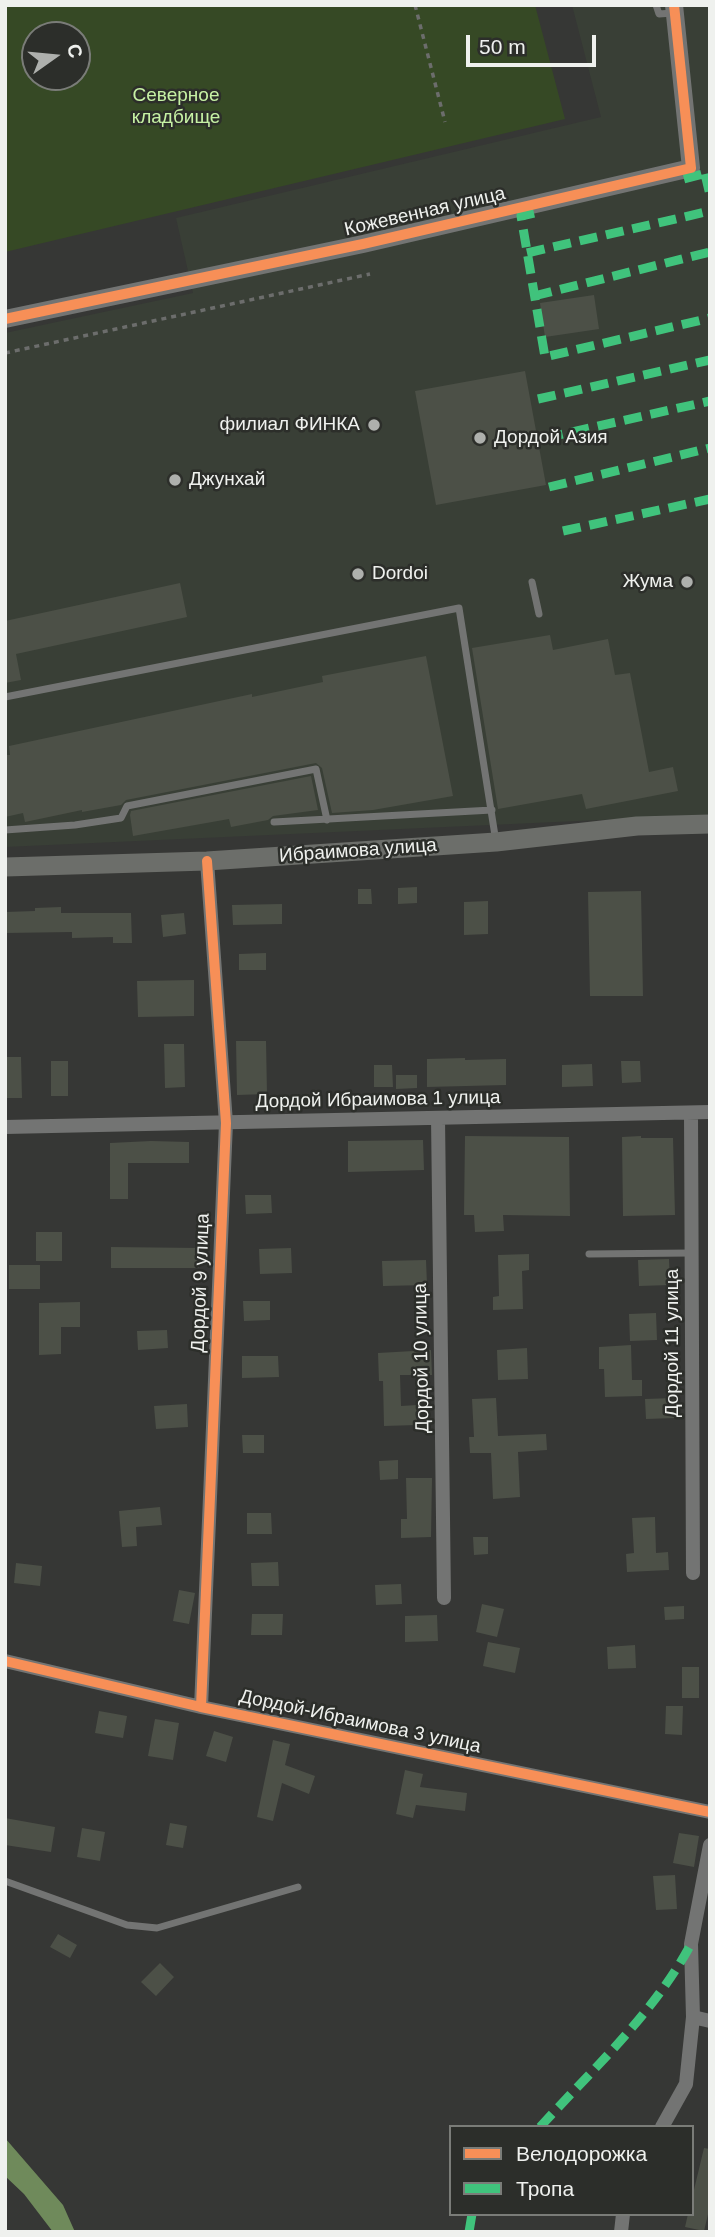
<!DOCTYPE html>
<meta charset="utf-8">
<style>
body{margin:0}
#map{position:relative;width:715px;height:2237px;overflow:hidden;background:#363735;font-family:Arial,sans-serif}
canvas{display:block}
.frame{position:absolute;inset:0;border:7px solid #eff1ee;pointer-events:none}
.legend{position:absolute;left:449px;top:2125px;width:245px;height:91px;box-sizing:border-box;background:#2c2e2a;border:2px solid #7a7c78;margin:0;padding:9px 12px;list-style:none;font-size:21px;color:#eff1ee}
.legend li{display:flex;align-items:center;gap:14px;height:35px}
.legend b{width:35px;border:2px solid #7a7c78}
.north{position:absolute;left:21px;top:21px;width:70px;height:70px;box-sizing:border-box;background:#2c2e2a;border:2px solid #7a7c78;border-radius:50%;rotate:75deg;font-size:19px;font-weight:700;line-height:28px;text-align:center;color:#eff1ee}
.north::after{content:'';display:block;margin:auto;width:24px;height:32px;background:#aeb0ad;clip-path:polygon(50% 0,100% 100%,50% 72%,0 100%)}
.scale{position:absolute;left:466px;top:35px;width:130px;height:32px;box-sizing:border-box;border:4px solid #eff1ee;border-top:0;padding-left:9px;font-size:21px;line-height:24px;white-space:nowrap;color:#eff1ee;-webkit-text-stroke:5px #2c2e2a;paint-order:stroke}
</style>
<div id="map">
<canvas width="715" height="2237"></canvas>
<div class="frame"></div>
<ul class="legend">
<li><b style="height:9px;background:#f78f57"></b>Велодорожка</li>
<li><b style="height:9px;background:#40c37c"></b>Тропа</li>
</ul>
<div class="north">С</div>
<div class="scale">50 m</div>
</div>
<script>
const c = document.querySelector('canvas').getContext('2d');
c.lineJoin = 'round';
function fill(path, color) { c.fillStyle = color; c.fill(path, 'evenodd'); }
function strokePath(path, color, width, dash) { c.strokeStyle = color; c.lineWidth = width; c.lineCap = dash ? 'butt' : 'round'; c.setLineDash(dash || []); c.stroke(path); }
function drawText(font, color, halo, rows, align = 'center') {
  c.font = font + ' Arial,sans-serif'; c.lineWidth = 5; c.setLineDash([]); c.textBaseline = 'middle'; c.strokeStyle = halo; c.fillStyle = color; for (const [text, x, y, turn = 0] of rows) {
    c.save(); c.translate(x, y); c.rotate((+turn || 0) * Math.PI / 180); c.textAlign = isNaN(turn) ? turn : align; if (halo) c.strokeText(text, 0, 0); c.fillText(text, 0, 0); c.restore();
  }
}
fill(new Path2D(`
 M572 5H710V815L5 847V333L193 293 176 218 601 117Z`), '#393f36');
fill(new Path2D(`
 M5 5H535L565 119 5 252ZM35 35H77V77H35Z`), '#364925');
fill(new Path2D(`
 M5 2138 63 2205 75 2232H53L24 2194 5 2176Z`), '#6f8a5b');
fill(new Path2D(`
 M594 295 599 329 545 337 540 303Z
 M525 371 546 485 436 505 415 391Z
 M180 583 187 617 16 654 21 680 5 683V621Z
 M550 635 553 650 608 639 615 675 630 673 649 772 673 767 678 791 586 809 582 794 498 809 472 648Z
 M426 656 453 796 373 810 332 813 322 768 316 763 126 800 121 805 82 812V810L25 822 23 813 5 817V755H10L9 746 252 694V697L323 682 322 676Z
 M311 776 318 810 273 816 268 820 231 827 229 819 133 836 130 815 131 811Z
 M417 887V903L398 904V888Z
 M358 889H371L372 904H358Z
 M641 891 643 996H590L588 892Z
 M488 901V934L464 935V902Z
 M282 904V924L233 925 232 905Z
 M61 907V913H131L132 943H113V937L72 938V932L5 933V912L35 911V908Z
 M184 913 186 934 163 937 161 915Z
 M266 953V970H239V954Z
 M194 980V1016L138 1017 137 981Z
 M236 1041H266L267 1094 237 1095Z
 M164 1044H184L185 1087 165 1088Z
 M5 1057H21L22 1098H5Z
 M465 1058V1060L506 1059V1085L427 1087V1059Z
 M51 1061H68V1096H51Z
 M621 1061H640L641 1082 622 1083Z
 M592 1064 593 1086 562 1087V1065Z
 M374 1065H392L393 1087H374Z
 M396 1075H417V1088L396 1089Z
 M465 1136 569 1137 570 1216 503 1215 504 1231 475 1232 474 1215H464Z
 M641 1136V1138H673L675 1215 623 1216 622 1137Z
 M423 1140 424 1170 348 1172V1141Z
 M151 1141 189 1142V1163H128V1199H110V1143Z
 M245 1195H271L272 1213 246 1214Z
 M36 1232H62V1261H36Z
 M111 1247 199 1248V1268H111Z
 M291 1248 292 1273 260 1274 259 1249Z
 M529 1254V1270L522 1271 523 1309 493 1310V1297L499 1296 498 1255Z
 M669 1259 670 1285 639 1286 638 1260Z
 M426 1260 427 1285 383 1286 382 1261Z
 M9 1265H40V1289H9Z
 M243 1301H270V1320L244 1321Z
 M80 1302V1327H61V1354L39 1355V1303Z
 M656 1313 657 1340 630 1341 629 1314Z
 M167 1330 168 1348 138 1350 137 1331Z
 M631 1345 632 1380H642V1396L605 1397 604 1369H599V1347Z
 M527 1348 528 1379 498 1380 497 1350Z
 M431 1350 432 1375H400L401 1406 417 1405V1425L384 1426 383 1381H379L378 1353Z
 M242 1356H278L279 1377 242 1378Z
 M496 1398 498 1436 546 1434 547 1450 518 1452 520 1497 493 1499 491 1453H470L469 1437H474L472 1399Z
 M674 1398 675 1418 646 1419 645 1399Z
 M187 1404 188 1427 156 1429 154 1406Z
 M242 1435H264V1453H243Z
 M398 1460V1479L380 1480 379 1461Z
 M406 1478H432L431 1537 401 1538V1519H407Z
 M160 1507 162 1525 136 1527 137 1546 122 1547 119 1511Z
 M247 1513H271L272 1534H247Z
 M655 1517 656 1553 668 1552 669 1570 627 1572 626 1554 634 1553 632 1518Z
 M473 1537H488V1554L474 1555Z
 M278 1562 279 1586H252L251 1563Z
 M16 1563 42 1566 40 1586 14 1583Z
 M401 1584 402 1604 376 1605 375 1585Z
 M179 1590 195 1593 189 1624 173 1621Z
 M482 1604 504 1609 497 1637 476 1632Z
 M684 1606V1619L665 1620 664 1607Z
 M252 1614H283L282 1635H251Z
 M437 1615 438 1641 405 1642V1616Z
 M488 1642 520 1648 515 1673 483 1666Z
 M635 1645 636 1668 608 1669 607 1647Z
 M682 1667H699V1698H682Z
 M666 1706H683L682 1735 665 1734Z
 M99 1711 127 1716 123 1738 95 1733Z
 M155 1719 179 1723 173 1760 148 1756Z
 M214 1731 233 1737 226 1762 206 1756Z
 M273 1740 290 1744 285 1765 315 1776 309 1794 282 1783 273 1821 257 1817Z
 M405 1770 423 1774 420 1787 467 1793 465 1811 416 1805 413 1818 396 1814Z
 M5 1818 55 1827 51 1852 5 1845Z
 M170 1823 187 1826 183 1848 166 1845Z
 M82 1828 105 1832 100 1861 77 1857Z
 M679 1833 699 1836 694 1867 673 1863Z
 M675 1875 677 1909 656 1910 653 1876Z
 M58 1934 77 1945 70 1958 50 1947Z
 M160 1963 174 1977 156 1996 141 1982Z
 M704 2148 710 2149V2206L704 2231 685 2227 688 2214H692V2198Z`), '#4c5047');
strokePath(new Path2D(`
 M415 5 445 122
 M5 353 370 274`), '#6c6d6c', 3.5, [5, 5]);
strokePath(new Path2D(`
 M656 5 659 14 673 13
 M532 582 539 614
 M5 697 459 608 496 842
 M274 822 492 810
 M5 830 75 825 121 818 127 806 316 769 327 820
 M589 1254 691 1253
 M5 1881 127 1925 157 1928 298 1887`), '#737473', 7);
strokePath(new Path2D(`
 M691 1113 693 1573
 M438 1118 444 1598
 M5 1127 710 1112
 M5 1661 201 1707 710 1812
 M201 1707 226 1123 207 861
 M693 2017 710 2021
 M662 2127 686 2084 693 2017 691 1944 710 1845
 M621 2232 623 2214`), '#737473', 14);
strokePath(new Path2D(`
 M5 319 363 244 691 168 674 5`), '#737473', 18);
strokePath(new Path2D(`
 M5 867 207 861 496 842 637 826 710 824`), '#6c6e6a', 19);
strokePath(new Path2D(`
 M705 174 710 195
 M684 179 710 172
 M534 213 521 216 545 357 710 318
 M527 253 710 211
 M534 296 710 252
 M538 399 710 360
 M545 438 710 401
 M549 487 710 448
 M563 531 710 499
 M540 2127C593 2069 654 2013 691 1944
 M469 2232 472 2214`), '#40c37c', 9, [18, 9]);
strokePath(new Path2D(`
 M5 319 363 244 691 168 674 5
 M5 1661 201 1707 710 1812
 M201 1707 226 1123 207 861`), '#f78f57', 10);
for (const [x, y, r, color] of [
 [374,425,7,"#aeb0ad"],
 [480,438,7,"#aeb0ad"],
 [175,480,7,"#aeb0ad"],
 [358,574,7,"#aeb0ad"],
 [687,582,7,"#aeb0ad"]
]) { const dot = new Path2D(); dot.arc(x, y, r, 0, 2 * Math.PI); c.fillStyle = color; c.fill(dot); strokePath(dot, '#2c2e2a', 2.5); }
drawText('19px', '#c6f1a4', '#2c2e2a', [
 ["Северное",176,96],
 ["кладбище",176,118]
]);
drawText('19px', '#eff1ee', '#2c2e2a', [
 ["Кожевенная улица",425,212,-13],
 ["Ибраимова улица",358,851,-4],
 ["Дордой Ибраимова 1 улица",378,1100,-1],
 ["Дордой 9 улица",201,1283,-88],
 ["Дордой 11 улица",673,1343,-90],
 ["Дордой 10 улица",422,1358,-91],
 ["Дордой-Ибраимова 3 улица",360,1722,12]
]);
drawText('19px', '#eff1ee', '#2c2e2a', [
 ["филиал ФИНКА",360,425,"right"],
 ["Дордой Азия",494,438],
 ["Джунхай",189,480],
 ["Dordoi",372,574],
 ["Жума",673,582,"right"]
], 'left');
</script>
